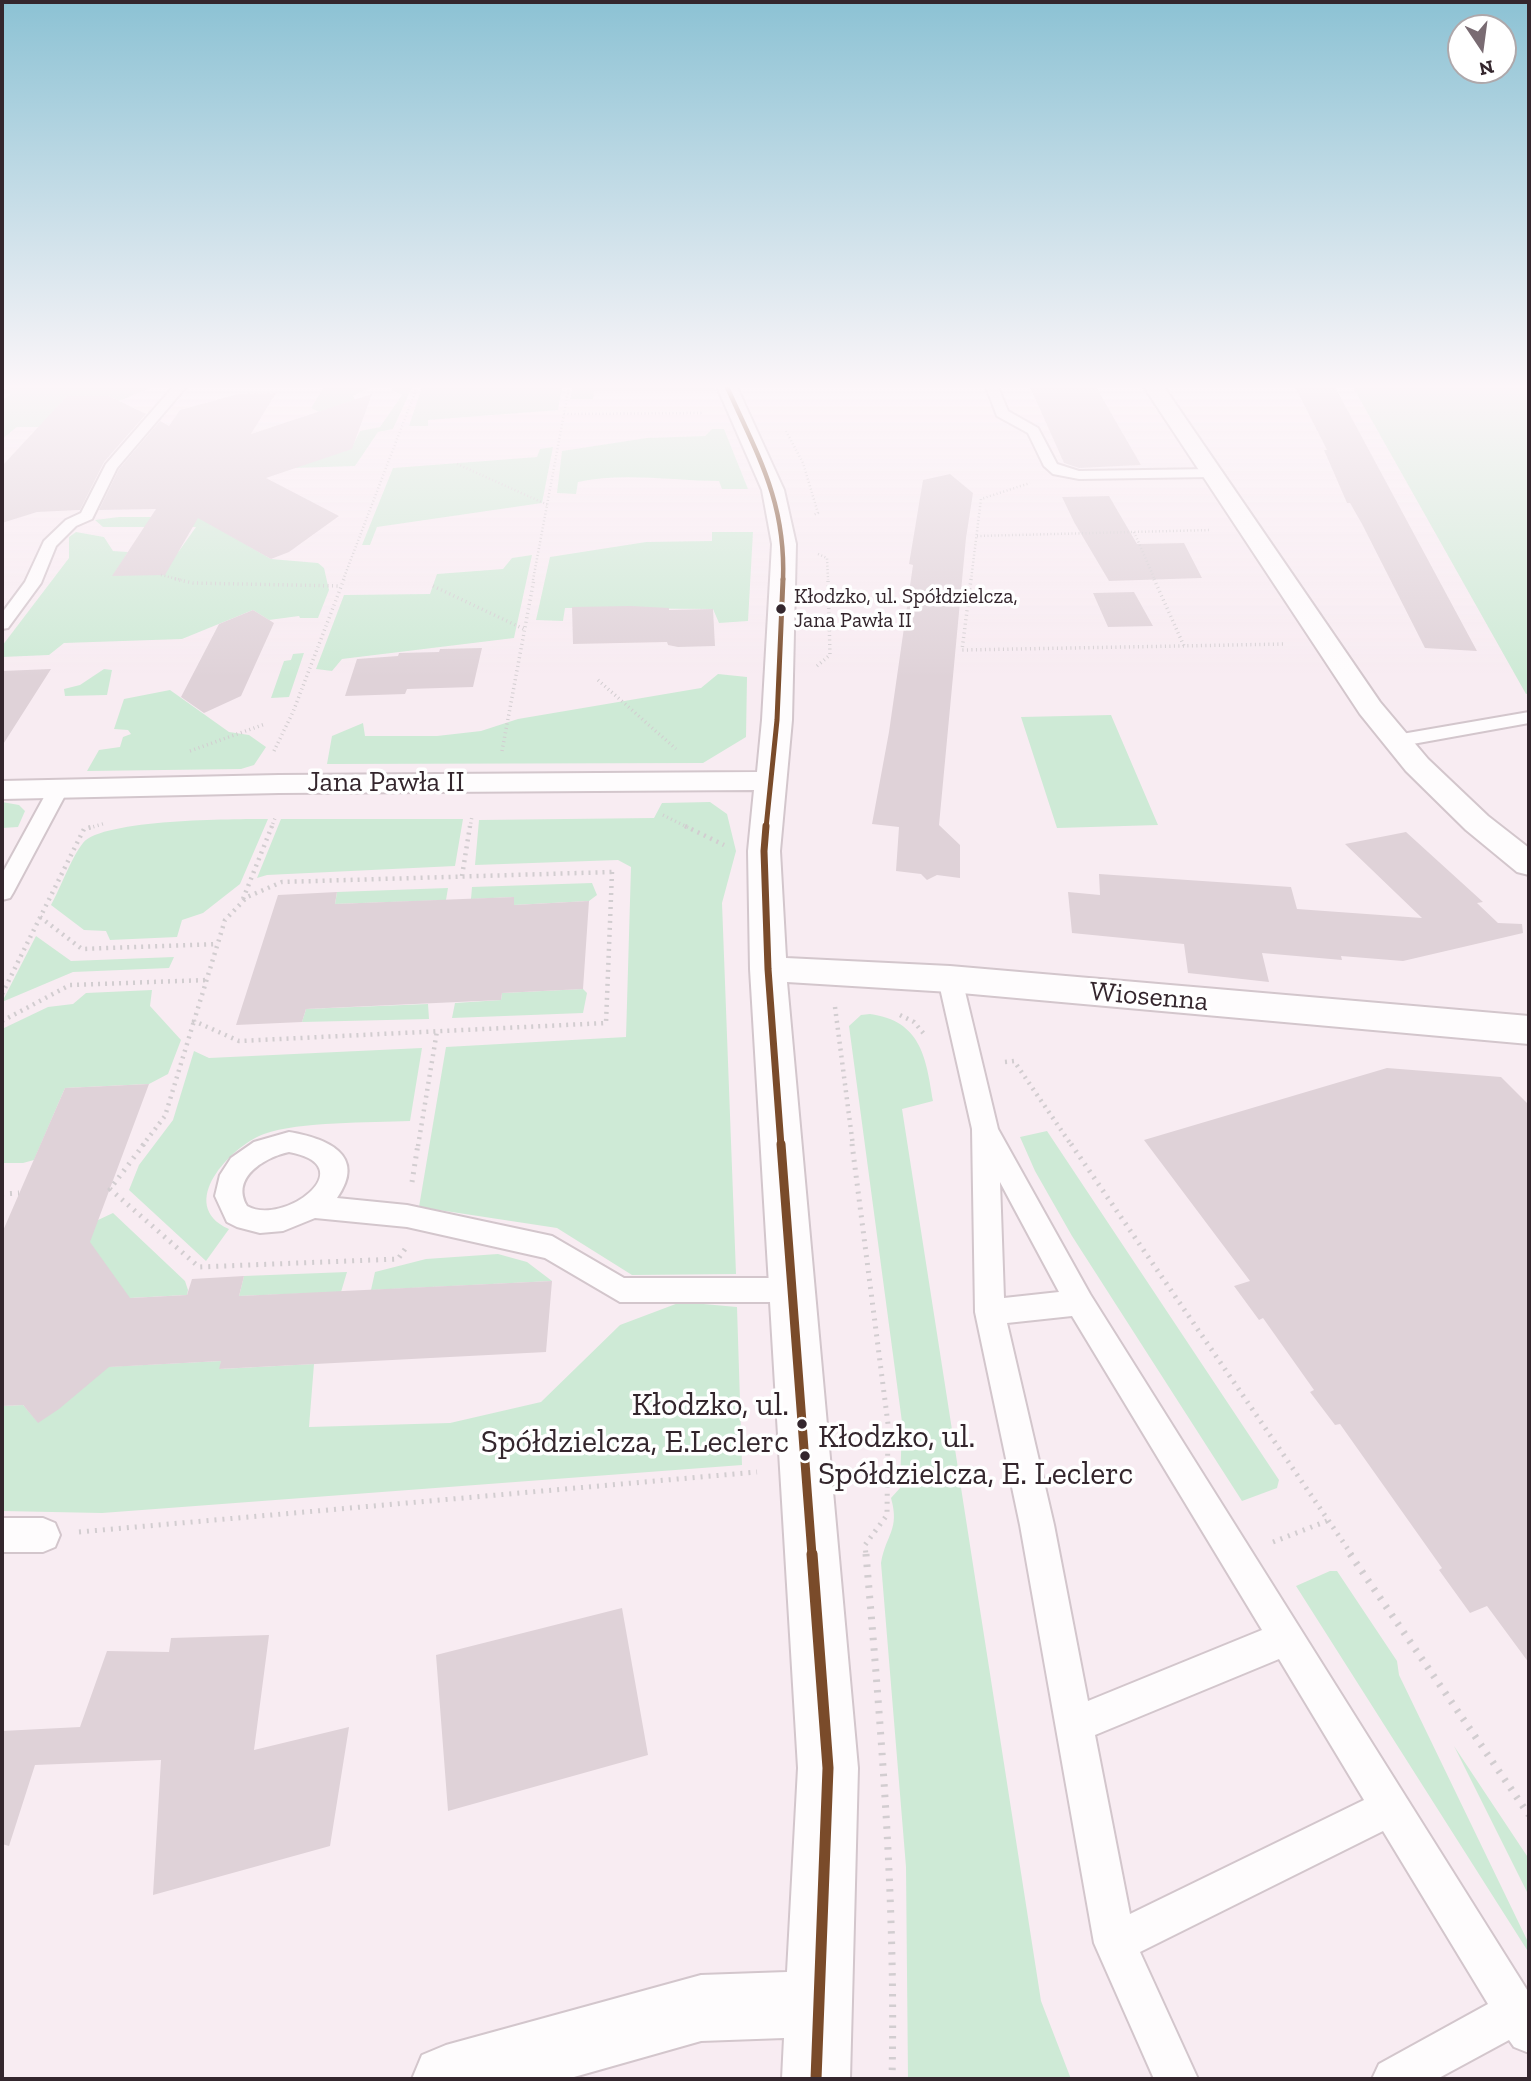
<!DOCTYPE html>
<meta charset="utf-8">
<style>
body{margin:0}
#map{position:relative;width:1531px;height:2081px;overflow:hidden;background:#f8ecf2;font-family:"Zilla Slab",serif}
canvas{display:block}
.frame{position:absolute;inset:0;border:4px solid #34262d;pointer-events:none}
.north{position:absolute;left:1447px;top:14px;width:70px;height:70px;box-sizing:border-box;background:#fff;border:2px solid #aea8ab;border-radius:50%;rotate:167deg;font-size:19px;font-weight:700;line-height:28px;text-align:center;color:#34262d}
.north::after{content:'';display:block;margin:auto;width:24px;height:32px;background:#796b72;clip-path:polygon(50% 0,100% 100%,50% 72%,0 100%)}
</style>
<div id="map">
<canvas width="1531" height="2081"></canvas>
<div class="frame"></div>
<div class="north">N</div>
</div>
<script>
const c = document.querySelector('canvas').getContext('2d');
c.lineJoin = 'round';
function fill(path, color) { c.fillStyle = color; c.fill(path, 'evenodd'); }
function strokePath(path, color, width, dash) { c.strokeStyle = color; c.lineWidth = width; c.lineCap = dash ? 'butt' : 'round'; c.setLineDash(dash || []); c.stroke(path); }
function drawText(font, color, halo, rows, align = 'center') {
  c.font = font + ' "Zilla Slab",serif'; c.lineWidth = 7; c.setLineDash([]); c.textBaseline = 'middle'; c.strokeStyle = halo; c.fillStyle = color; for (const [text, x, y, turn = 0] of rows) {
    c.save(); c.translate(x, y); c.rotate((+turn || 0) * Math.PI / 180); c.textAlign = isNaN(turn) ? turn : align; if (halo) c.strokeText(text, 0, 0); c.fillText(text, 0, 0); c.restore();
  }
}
fill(new Path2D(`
 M11 387H147L150 388 119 401 109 396H67L40 427H17L2 439V400L11 394 2 393V390Z
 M324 387H372L353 396 355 400 319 412 311 408Z
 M393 387H412L393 429 378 432 355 466 235 470 353 445 360 431 380 427 402 395 391 390Z
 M422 387H562L558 410 428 420V426H409Z
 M573 387H715L716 391H594L593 399H570Z
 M1353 387H1529V693L1526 694Z
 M712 429H724L748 489H722L719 481C673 481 624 472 578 482L576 494 557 493 562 451 647 438 705 436Z
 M553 447 542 503 377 527 370 545H362L393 468 537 457 540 449Z
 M119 517H199L271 559 318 563 324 568 329 590 318 618H300L299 616 269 620 253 610 182 639 64 643 49 655 2 657V646L69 558V537L76 532 104 537 113 551 128 552 113 576 179 551 196 527H103L95 520Z
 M712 532H753L748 621 719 623 713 609 565 608 563 621 536 620 550 557 646 542 712 541Z
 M532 555 514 638 342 659 332 671 316 669 344 595 430 594 437 574 503 569 512 558Z
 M304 653 289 697 271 698 284 661 291 660 293 654Z
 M104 669 112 670 107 695 65 696 64 689 80 685Z
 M718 674 747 677 746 737 703 763 327 764 332 736 363 723 365 736H437L481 731 518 719 701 688Z
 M170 690 229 732 249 735 266 747 254 765 241 769 87 771 99 750 120 747 123 737 131 734 128 730 114 729 124 699Z
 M1111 715 1158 825 1057 828 1021 717Z
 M2 802 19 805 25 811 18 827 2 828Z
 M710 802 727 814 736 851 722 903 736 1274 632 1275 557 1228 419 1207 446 1047 626 1037 631 867 618 860 475 865 479 820 654 818 662 803Z
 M268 819 240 884 203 913 182 920 177 937 110 940 106 931 84 930 51 905C61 887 71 858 83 843 102 819 235 819 268 819Z
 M281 819H463L455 866 267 875 257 878Z
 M592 883 597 895 589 901 514 905V897L471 899 472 887Z
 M448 888 446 900 335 904 337 892Z
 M36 936 71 961 174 957 169 968 73 972 2 1002Z
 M583 989 587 993 583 1013 452 1018 455 1003 501 1000 502 993Z
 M152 990 150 1006 181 1040 168 1074 149 1084 65 1088 34 1160 23 1163H2V1029L48 1007 73 1004 86 993Z
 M428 1004 429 1019 302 1022 306 1009Z
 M870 1014C921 1021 926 1057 933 1101L902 1109 1041 2001 1071 2079H908L906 1867 881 1563C886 1534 900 1530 891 1498L900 1488 902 1422 849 1026 861 1015Z
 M422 1048 410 1121C370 1123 300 1121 264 1134 231 1146 175 1205 229 1229L206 1261 129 1190 139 1165 173 1120 194 1051 209 1058Z
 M1047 1131 1279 1480 1277 1488 1242 1501 1072 1236 1035 1171 1020 1137Z
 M113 1213 185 1281 188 1290 187 1295 91 1300 74 1248 98 1220Z
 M498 1254 527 1262 552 1281 371 1290 375 1272 426 1259Z
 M347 1272 341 1292 239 1296 244 1276Z
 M681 1302 737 1307 742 1465 102 1513 2 1511V1406L23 1405 38 1422 66 1369 221 1361 220 1369 314 1364 309 1427 450 1423 541 1402 620 1325Z
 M1330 1571H1337L1397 1661 1399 1675 1529 1944V1953L1296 1586Z
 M1454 1746 1529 1859V1896Z`), '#ceead6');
fill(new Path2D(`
 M1030 387H1096L1141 465 1079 468 1064 463Z
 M1295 387H1335L1477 651 1425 648 1362 524 1350 503H1347L1324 450H1327Z
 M276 393 251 434 372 394 352 449 266 478 339 516 289 552 271 559 198 518 165 575 112 576 156 509 99 510 119 469 160 421 169 426 180 410 238 394Z
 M67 396H109L146 414 104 462 80 510 37 512 2 523V466Z
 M950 474 973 493 966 538 939 825 960 845V878L937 875 927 880 921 874 896 871 899 827 872 824 889 732 913 565 909 564 923 480Z
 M1109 496 1137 544 1184 543 1202 578 1109 581 1074 522 1062 497Z
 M1134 592 1153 626 1108 627 1093 593Z
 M631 606 669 608V610L713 609 715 646 678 647 668 645 667 642 573 644 572 607Z
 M253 610 274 623 241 696 204 713 181 697 219 624Z
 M482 648 473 687 407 689 405 694 345 696 357 659 398 656 399 653 439 652 440 649Z
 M51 669 2 746V671Z
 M1406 832 1483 902 1477 903 1498 923 1522 924 1523 933 1403 961 1341 956 1342 960 1262 953 1269 982 1188 973 1184 944 1072 933 1068 892 1100 895 1099 874 1291 887 1297 909 1422 918 1345 844Z
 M337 892 335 904 514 897V905L589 901 583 989 502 993 501 1000 306 1009 302 1022 236 1025 278 895Z
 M1387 1068 1501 1077 1529 1105V1663L1487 1606 1470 1613 1439 1570 1442 1568 1340 1424 1335 1425 1310 1392 1314 1390 1263 1318 1259 1320 1234 1286 1250 1281 1144 1140Z
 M149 1084 90 1242 130 1298 187 1295 192 1279 244 1276 239 1296 552 1281 546 1352 219 1369 221 1361 109 1367 59 1409 38 1423 23 1405 2 1406V1233L65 1088Z
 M622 1608 648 1755 448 1811 436 1655Z
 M269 1635 254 1750 349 1727 330 1846 153 1895 161 1760 35 1765 9 1846 2 1844V1731L80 1727 107 1651 169 1652 171 1638Z`), '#dfd2d8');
const lane = new Path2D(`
 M173 387H186L117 468 92 519 76 526 56 546 41 583 8 628 2 629V613L25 582 44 541 66 520 81 513 106 464Z
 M986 387H998L1008 411 1038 428 1057 464 1079 471 1211 469 1218 473 1211 477 1079 479 1053 474 1044 466 1028 433 997 416Z
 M1529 712V723L1396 747 1387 741 1396 735Z
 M59 782 66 784 69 788 13 893 10 898 2 900V874L49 788 52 784Z
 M950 971 958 973 962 979 998 1129 1090 1294 1529 1993V2053L1514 2047 1509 2040 1437 2079H1372L1379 2064 1488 2004 1383 1831 1140 1952 1198 2079H1154L1094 1943 1020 1525 975 1312 972 1129 938 979 942 973ZM1000 1182 1059 1292 1004 1298ZM1072 1316 1262 1630 1088 1701 1054 1525 1007 1323ZM1279 1659 1364 1800 1130 1914 1095 1735Z
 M289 1132C325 1138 368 1154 337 1198L407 1205 552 1236 624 1278H792L802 1281 807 1290 802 1299 792 1302H620L545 1258 407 1227 315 1218 283 1231 260 1233 237 1227 227 1222 215 1196 220 1175 231 1158 254 1142ZM289 1152C365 1166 283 1227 247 1206 230 1177 266 1157 289 1152Z
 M2 1518H43L55 1523 60 1535 55 1547 43 1552H2Z`);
const street = new Path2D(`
 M717 387H737L784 490 796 544 792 720 780 851 786 958 950 966 1529 1016V1044L950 992 787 982 858 1768 850 2079H782L784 2038 701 2041 567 2079H412L422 2055 446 2045 701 1975 787 1972 798 1768 750 969 748 851 754 790 279 793 2 799V781L279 775 757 772 762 720 772 544 762 490Z
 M1144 387H1164L1380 702 1428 759 1488 816 1529 848V875L1517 872 1466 830 1406 771 1360 714Z`);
strokePath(lane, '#d3c6cc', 4);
strokePath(street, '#d3c6cc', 4);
strokePath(new Path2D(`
 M564 414 703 413
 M786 431 803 463 818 513 813 515
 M457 464 548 505
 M1134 532 1155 580
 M977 536 1211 530
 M818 554 827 558 828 580
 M161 575 182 580
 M343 580 417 387
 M533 580 569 387
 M971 580 981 499 1030 483`), '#d2cdd0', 2.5, [1, 2.5]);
strokePath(new Path2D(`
 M175 579 193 583 341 586
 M971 579 962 650 1285 644
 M1154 579 1184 646
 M433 586 526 630
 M817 666 830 655 828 579
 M598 680 676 749
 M190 751 265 724
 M274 751 293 712 344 579
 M502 751 534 579
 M663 815 689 828
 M89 828 106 823
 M271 828 276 816
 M470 828 472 816`), '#d2cdd0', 3.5, [1, 3.5]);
strokePath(new Path2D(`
 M685 826 724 845
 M612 872 606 1023 239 1041 194 1021 225 920 247 897 282 882Z
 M462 876 470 826
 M243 899 272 826
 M40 917 82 949 218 944
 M2 994 84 829 95 826
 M835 1007 853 1146
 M900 1015 914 1022 925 1035
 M2 1021 70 985 207 980
 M1005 1062 1014 1061 1072 1146
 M142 1146 165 1116 194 1021
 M418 1146 437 1031`), '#d2cdd0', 4.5, [2, 5]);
strokePath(new Path2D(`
 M144 1144 110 1189 199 1267 398 1259 405 1249
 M852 1144 888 1424 887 1515 865 1545 866 1555
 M1071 1144 1352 1555
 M412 1182 418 1144
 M2 1194 19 1193
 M79 1532 757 1472
 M1273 1542 1327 1521`), '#d2cdd0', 5, [2, 6]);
strokePath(new Path2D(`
 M866 1554C881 1729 896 1903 892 2079
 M1350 1554 1529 1815`), '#d2cdd0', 7, [2.5, 8]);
fill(lane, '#fefcfd');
fill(street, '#fefcfd');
strokePath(new Path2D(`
 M727 387C758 456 786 502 783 580`), '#7a4b2a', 4.5);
strokePath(new Path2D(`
 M766 828 777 720 783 579`), '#7a4b2a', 5);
strokePath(new Path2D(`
 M766 826 764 851 768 969 781 1146`), '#7a4b2a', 7);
strokePath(new Path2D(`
 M781 1144 812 1555`), '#7a4b2a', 9);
strokePath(new Path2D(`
 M812 1554 828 1768 816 2079`), '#7a4b2a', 11);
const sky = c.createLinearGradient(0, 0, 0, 678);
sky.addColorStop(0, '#8cc2d4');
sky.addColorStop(0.57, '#fcf6f9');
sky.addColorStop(1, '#fcf6f900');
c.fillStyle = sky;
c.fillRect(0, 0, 1531, 678);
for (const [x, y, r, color] of [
 [781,609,6,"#34262d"],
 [802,1424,6,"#34262d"],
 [805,1456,6,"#34262d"]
]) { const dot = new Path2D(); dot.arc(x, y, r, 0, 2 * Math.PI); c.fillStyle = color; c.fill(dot); strokePath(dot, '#fff', 2.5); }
drawText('21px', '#34262d', '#fff', [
 ["Kłodzko, ul. Spółdzielcza,",794,597],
 ["Jana Pawła II",794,621]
], 'left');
drawText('28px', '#34262d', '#fff', [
 ["Jana Pawła II",386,783],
 ["Wiosenna",1149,997,5]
]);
drawText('32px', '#34262d', '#fff', [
 ["Kłodzko, ul.",789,1406],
 ["Spółdzielcza, E.Leclerc",789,1443],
 ["Kłodzko, ul.",818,1438,"left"],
 ["Spółdzielcza, E. Leclerc",818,1475,"left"]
], 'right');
</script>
